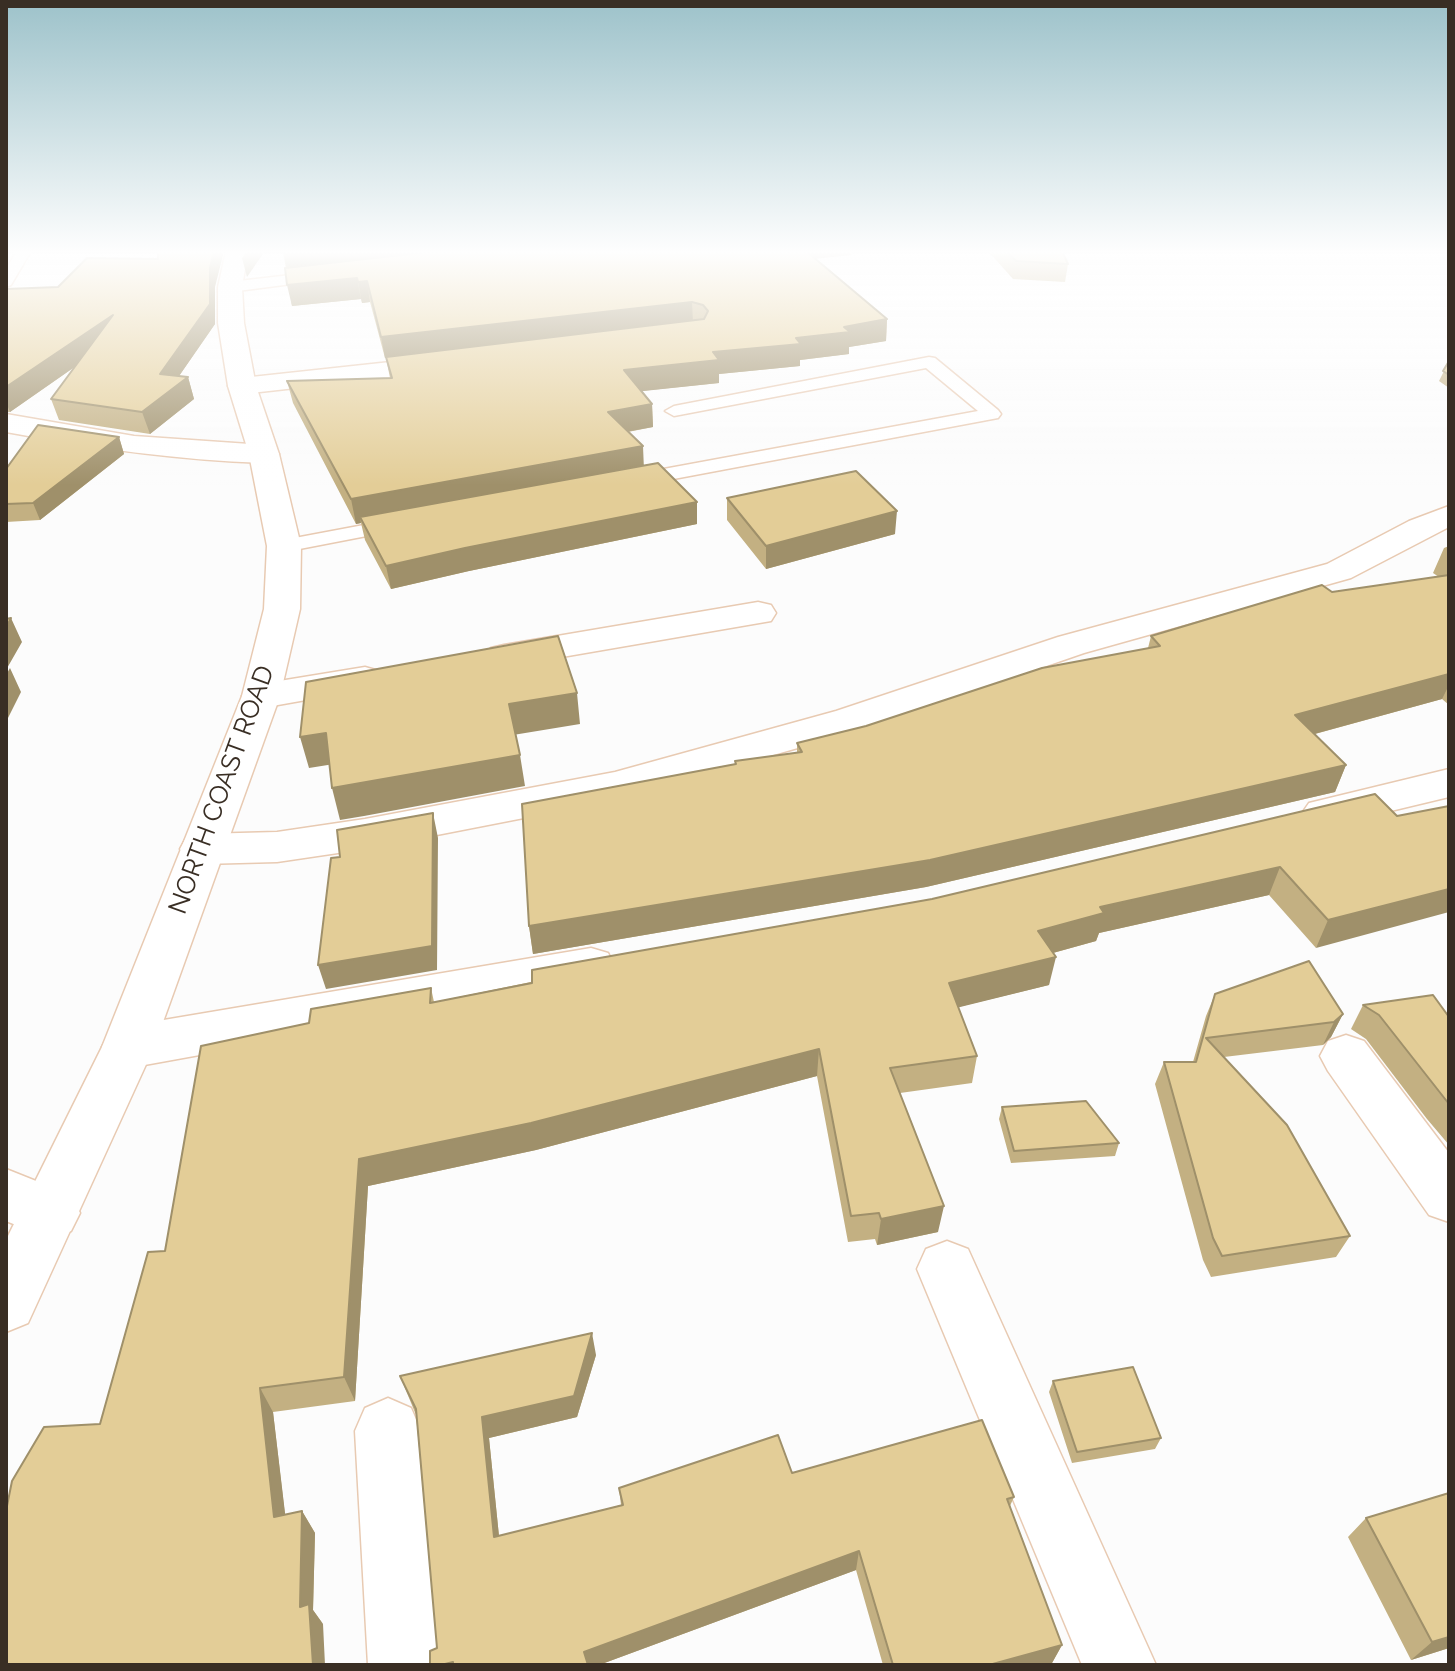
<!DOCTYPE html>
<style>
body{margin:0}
#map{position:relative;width:1455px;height:1671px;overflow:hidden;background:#fcfcfc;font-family:Raleway,sans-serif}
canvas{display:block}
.frame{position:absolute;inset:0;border:8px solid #392e24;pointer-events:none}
</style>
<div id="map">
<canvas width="1455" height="1671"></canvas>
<div class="frame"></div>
</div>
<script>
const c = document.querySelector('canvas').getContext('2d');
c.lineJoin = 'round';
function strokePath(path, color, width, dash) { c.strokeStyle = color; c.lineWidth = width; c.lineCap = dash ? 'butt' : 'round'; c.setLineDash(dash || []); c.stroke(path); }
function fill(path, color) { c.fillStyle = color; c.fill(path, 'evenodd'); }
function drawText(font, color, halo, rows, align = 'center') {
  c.font = font + ' Raleway,sans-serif'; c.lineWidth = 6; c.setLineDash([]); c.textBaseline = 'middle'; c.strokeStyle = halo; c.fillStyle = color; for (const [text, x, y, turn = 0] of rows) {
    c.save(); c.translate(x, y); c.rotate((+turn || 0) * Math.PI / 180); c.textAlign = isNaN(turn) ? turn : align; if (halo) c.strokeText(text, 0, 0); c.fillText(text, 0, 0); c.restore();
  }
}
const service = new Path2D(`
 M17 251H31L11 285 6 287V269Z
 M325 271 333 276 330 279 230 292 222 287 230 282Z
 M929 357 935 358 998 410 1001 414 998 418 631 487 621 481 631 475 978 411 926 368 674 416 665 411 674 406Z
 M401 518 408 520 411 524 408 528 284 552 273 546 284 540Z`);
const minor = new Path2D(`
 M446 356 456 358 459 364 456 370 242 394 232 392 228 386 232 380 242 378Z
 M6 414 134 436 264 445 275 448 279 454 275 460 264 463C177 460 92 448 6 432Z
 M1449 506V527L1351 578 1084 653 864 729 616 800 365 849 277 862 202 864 186 860 180 849 186 838 202 834 277 832 365 819 615 772 836 711 1058 637 1327 564 1409 521Z
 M758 602 771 605 776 613 771 621 504 667 491 664 485 656 491 648 504 645Z
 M365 667 379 671 384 679 379 687 261 708 247 704 242 696 247 688 261 684Z
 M1449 769V797L1324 827 1309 823 1302 813 1309 803Z
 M591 948 608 953 615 966 608 979 591 984 128 1068 110 1062 102 1047 110 1032 128 1026Z
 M1346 1035 1364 1041 1449 1153V1222L1429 1215 1328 1071 1320 1056 1328 1041Z
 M6 1169 71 1195 80 1213 71 1231 51 1239 6 1221Z
 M947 1241 968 1249 1156 1665H1082L917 1269 926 1249Z
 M388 1398 411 1408 421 1431 442 1665H368L355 1431 365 1408Z`);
const primary = new Path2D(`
 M226 251H248L242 287 244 323 256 386 279 454 301 546 300 609 280 696 154 1047 28 1323 6 1332V1240L102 1047 242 696 264 609 267 546 249 454 228 386 218 323V287Z`);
strokePath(service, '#e8cab2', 3);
strokePath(minor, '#e8cab2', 3);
strokePath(primary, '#e8cab2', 3);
fill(service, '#fff');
fill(minor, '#fff');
fill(primary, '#fff');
fill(new Path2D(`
 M283 251H852L851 255 815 258 887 319 886 341 849 347V354L800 360V366L719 374V383L641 391 652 404 653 427 628 432 644 466 697 502V524L469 571 391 589 365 540 361 523 356 524 293 403 287 381 390 378 386 358H385L370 302 362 303 361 299 292 306Z
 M988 251H1062L1068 264 1065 282 1013 279Z
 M215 287V324L179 376 188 377 194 399 150 434 59 420 51 399 76 366 10 412H6V289Z
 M1449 361V388L1439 381Z
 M119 437 124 454 40 520 6 522V469Z
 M727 498 895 534 766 569 727 520Z
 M1449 546V705L1442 699 1315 734 1346 765 1335 792 926 887 533 954 529 926 735 764V761L797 753V743L866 726 1148 648 1151 636 1332 592 1439 577 1433 573 1444 548Z
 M1397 816 1316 948 1269 895 1099 933 1096 941 1053 953 1049 985 958 1007 977 1056 972 1083 900 1093 938 1232 877 1245 875 1239 848 1242 817 1076 536 1150 368 1186 355 1401 273 1412 285 1515 302 1511 315 1533 313 1610 323 1624 100 1424 165 1251 309 1023 431 988 434 1002 932 899Z
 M1215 994 1343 1014 1331 1037 1323 1045 1224 1057 1350 1236 1336 1257 1211 1277 1203 1260 1155 1084 1164 1062H1193L1206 1016Z
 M1363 1005 1449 1017V1145L1427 1119 1366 1039 1351 1029Z
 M1002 1107 1119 1143 1115 1156 1011 1163 999 1119Z
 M596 1355 577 1417 489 1438 499 1536 621 1505 619 1488 792 1473 1014 1497 1010 1506 1062 1645 1052 1663 1043 1665H883L856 1570 599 1665H430L437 1648 416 1415 400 1376Z
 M1053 1381 1161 1438 1155 1449 1072 1463 1049 1392Z
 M1449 1493V1648L1411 1660 1348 1537 1366 1518Z`), '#c3b082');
fill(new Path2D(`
 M214 251H224L215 287V324L168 392 188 377 194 399 150 434 142 412 210 268Z
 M247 251H265L247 277 242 258Z
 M300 251H491L288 273 283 252Z
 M794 251H852L851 255 794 261Z
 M357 278 361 299 292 306 287 285Z
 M367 281 370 302 362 303 358 282Z
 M692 302 693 323 385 358 381 337Z
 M113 315 119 336 10 412 6 402V387Z
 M887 319 886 341 849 347V354L800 360V366L719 374V383L625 393 624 370 713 352 796 338 844 327Z
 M652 404 653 427 609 435 608 412Z
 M119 437 124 454 40 520 33 503Z
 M643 446 644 470 360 517 361 523 356 524 351 499Z
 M697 502V524L469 571 391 589 386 566 465 548Z
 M897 511 895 534 766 569V546Z
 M11 618 22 642 6 670V628Z
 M10 668 21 692 6 722V675Z
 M1449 674V685L1442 699 1285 742 1295 715Z
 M577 693 580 724 513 735 509 704Z
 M326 733 334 764 309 768 300 737Z
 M520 755 525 786 364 816 340 820 332 788Z
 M1346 765 1335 792 926 887 533 954 529 926Z
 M433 813 438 838 437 970 326 989 318 965Z
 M1280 867 1269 895 1099 933 1096 941 1031 959 1038 931 1100 907Z
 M1449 889V912L1316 948 1328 920Z
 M1056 957 1049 985 944 1011 949 983Z
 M1343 1014 1331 1037 1323 1045 1334 1022Z
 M819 1049 817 1076 536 1150 368 1186 355 1401 344 1377 359 1159Z
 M944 1206 938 1232 877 1245 881 1219Z
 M592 1333 596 1355 577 1417 489 1438 501 1556 494 1537 482 1417Z
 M260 1388 273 1412 288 1538 274 1517Z
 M302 1511 315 1533 313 1610 323 1624 325 1665H313L300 1607Z
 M859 1551 856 1570 599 1665H587L584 1652Z
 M1449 1637V1648L1411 1660 1432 1642Z
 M1062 1645 1052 1663 1043 1665H989Z`), '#9f906a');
const building = new Path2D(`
 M158 251H214L210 268V304L160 374 188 377 142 412 51 399 113 315 6 387V289L58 287 87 258 158 259Z
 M437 251H806L887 319 844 327 850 332 796 338 801 344 713 352 719 360 624 370 652 404 608 412 643 446 351 499 287 381 392 378 386 357 704 319 708 311 703 305 692 302 381 337 367 281 358 282 357 278 287 285 285 268Z
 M1006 251H1062L1068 264 1016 261Z
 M1449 361V375L1443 371Z
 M38 425 119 437 33 503 6 504V469Z
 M658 463 697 502 465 548 386 566 360 517Z
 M856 471 897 511 766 546 727 498Z
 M1449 575V674L1295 715 1346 765 930 860 529 926 522 804 736 764 735 761 802 752 797 743 866 726 1042 668 1160 646 1151 636 1322 585 1332 592Z
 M11 618 6 628V619Z
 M558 636 577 693 509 704 520 755 332 788 326 733 300 737 306 682Z
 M1375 794 1397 816 1449 806V889L1328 920 1280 867 1100 907 1104 913 1038 931 1056 957 949 983 977 1056 890 1068 944 1206 881 1219 879 1213 851 1216 819 1049 531 1123 359 1159 344 1377 260 1388 274 1517 302 1511 300 1607 309 1604 313 1665H6V1511L12 1481 44 1427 100 1424 148 1252 165 1251 201 1046 309 1023 311 1009 431 988 430 1003 532 983V970L932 899Z
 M433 813 432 946 318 965 331 858 340 857 337 830Z
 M1309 961 1343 1014 1334 1022 1206 1038 1287 1125 1350 1236 1222 1256 1213 1238 1164 1062H1196L1215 994Z
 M1433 995 1449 1017V1104L1379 1015 1363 1005Z
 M1086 1101 1119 1143 1014 1151 1002 1107Z
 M592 1333 574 1396 482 1417 494 1537 623 1505 619 1488 778 1435 792 1473 982 1420 1014 1497 1007 1499 1062 1645 989 1665H893L859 1551 584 1652 588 1665H453V1662L441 1665H430V1651L437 1648 416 1409 400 1376Z
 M1133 1367 1161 1438 1077 1452 1053 1381Z
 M1449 1493V1637L1432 1642 1366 1518Z`);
fill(building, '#e3cd97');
strokePath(building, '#9f906a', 2);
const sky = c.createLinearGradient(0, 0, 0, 485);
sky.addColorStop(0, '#9dc2ca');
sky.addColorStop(0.52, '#fefefe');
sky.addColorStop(1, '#fefefe00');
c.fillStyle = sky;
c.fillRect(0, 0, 1455, 485);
drawText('26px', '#392e24', '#fff', [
 ["NORTH COAST ROAD",222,790,-70]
]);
</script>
